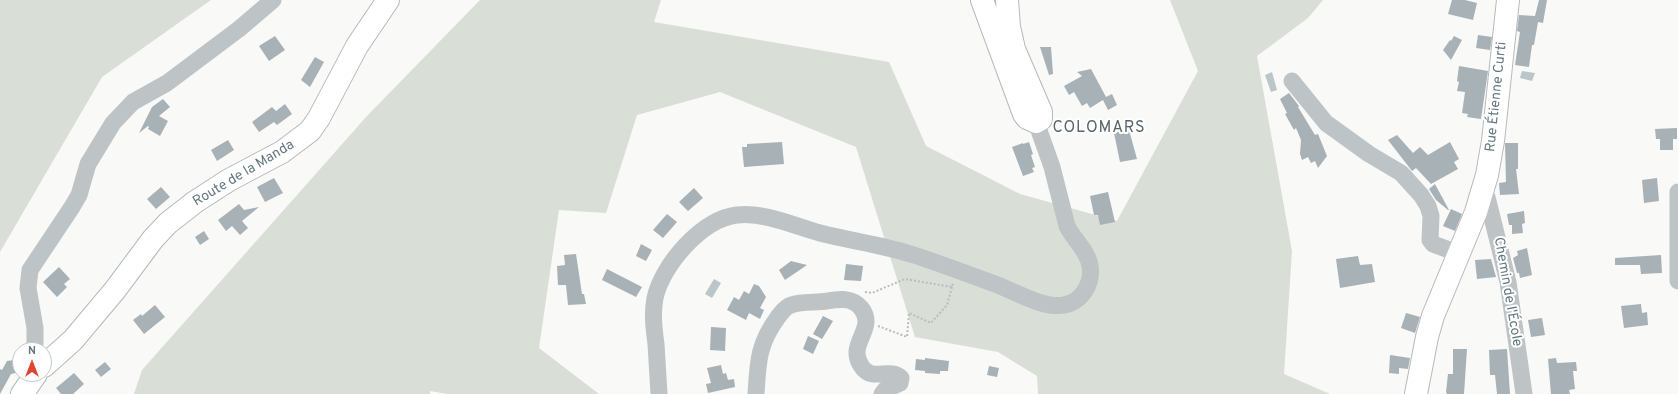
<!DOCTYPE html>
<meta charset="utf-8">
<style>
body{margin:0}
#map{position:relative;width:1678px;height:394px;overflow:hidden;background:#f9f9f7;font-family:Overpass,sans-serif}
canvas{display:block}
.north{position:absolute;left:12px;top:342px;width:40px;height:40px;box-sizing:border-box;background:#fff;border:1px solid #c1c9cc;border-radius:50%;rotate:0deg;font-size:11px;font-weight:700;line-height:16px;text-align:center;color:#657880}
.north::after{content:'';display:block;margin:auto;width:14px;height:18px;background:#dd4732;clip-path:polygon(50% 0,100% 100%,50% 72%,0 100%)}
</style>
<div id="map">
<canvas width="1678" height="394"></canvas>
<div class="north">N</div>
</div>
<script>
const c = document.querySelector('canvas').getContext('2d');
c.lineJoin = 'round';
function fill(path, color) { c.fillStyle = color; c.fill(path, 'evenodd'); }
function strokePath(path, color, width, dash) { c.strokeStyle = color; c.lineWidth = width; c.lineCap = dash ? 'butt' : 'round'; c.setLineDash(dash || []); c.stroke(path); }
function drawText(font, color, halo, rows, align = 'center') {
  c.font = font + ' Overpass,sans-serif'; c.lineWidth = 4; c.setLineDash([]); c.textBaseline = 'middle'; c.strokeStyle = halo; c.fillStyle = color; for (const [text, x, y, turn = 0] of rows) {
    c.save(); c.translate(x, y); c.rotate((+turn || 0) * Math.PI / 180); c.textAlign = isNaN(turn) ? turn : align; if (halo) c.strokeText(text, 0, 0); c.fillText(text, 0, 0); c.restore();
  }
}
fill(new Path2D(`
 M0 0H211L102 77 0 252Z
 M480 0H661L654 22 889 62 926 146 1020 194 1117 221 1198 71 1170 0H1323L1308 18 1257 56 1292 251 1284 374 1330 394H1038L1037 376 998 352 915 337 856 147 720 92 637 115 606 213 559 210 539 348 599 394H447L430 391V394H134L142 370 367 116Z`), '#d9ded6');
fill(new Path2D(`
 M1522 71 1535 73 1532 81 1520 78Z
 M1272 72 1277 90 1271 92 1265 75Z
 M714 279 721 283 712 298 705 294Z`), '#bac6ca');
fill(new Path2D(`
 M1452 0H1465L1477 3 1473 20 1448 14Z
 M1539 0H1547L1543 23 1538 22 1534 45H1532L1529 67 1515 65 1520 32 1517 31 1519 15 1535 16Z
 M1478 35 1492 37 1490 50 1476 48Z
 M275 36 285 50 269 61 259 46Z
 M1454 36 1462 40 1451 60 1443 50 1450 40 1451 41Z
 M1040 47H1051L1053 74 1049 75Z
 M315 57 324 62 310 87 301 80Z
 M1459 66 1488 71 1481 119 1467 117 1468 114 1462 113 1465 92 1457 91 1459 82 1457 81Z
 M1091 69 1106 97 1112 94 1117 105 1108 110 1103 100 1090 108 1087 103 1082 106 1074 92 1069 95 1064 86 1082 76 1077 72Z
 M1289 93 1299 106 1298 107 1315 135 1318 134 1327 156 1318 168 1315 161 1311 163 1308 157 1302 160 1300 154 1301 140 1296 128 1294 130 1285 114 1287 113 1280 99Z
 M163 99 170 107 159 116 168 121 160 136 148 129 149 127 148 126 139 133 152 107Z
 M285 104 292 114 277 125 274 122 259 132 252 122 272 107 276 111Z
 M1677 128V139H1673V150H1660V139H1656L1655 129Z
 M1129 130 1137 159 1120 162 1114 133Z
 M1397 135 1413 153 1420 147 1428 155 1450 142 1459 159 1454 162 1458 169 1431 184 1416 168 1412 171 1388 140Z
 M228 140 234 150 217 161 211 150Z
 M782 142 784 164 744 167 742 147H747V144Z
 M1029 142 1033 154 1031 155 1035 167 1032 168 1034 172 1023 176 1012 147 1023 143V144Z
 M1505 143H1518V169H1516L1519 194 1500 195 1499 183 1506 182Z
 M274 178 283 193 265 202 257 187Z
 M1657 178 1659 201 1644 203 1642 180Z
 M1435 184 1449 210H1448L1436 200 1429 189Z
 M161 187 170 197 156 209 147 199Z
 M694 188 703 198 688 211 679 202Z
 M1108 192 1115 222 1100 225 1098 215H1094L1090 196Z
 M239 204 244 210 259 207 242 221 248 228 240 235 232 226 226 231 218 220Z
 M1451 209 1462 214 1455 231 1443 226Z
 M1524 211 1525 223 1522 224 1523 233 1512 234V225H1509L1507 214Z
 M667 214 677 222 663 238 653 230Z
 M204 231 209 239 200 245 195 237Z
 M641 244 652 250 646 261 636 256Z
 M1527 248 1532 275 1520 278 1519 273H1517L1513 258 1518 255 1517 251Z
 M576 254 582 294H584L586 304 568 305 566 285H558L557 266 565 265 564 255Z
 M1661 255 1662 273 1641 274 1640 265H1615V258Z
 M1358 256 1360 265 1372 264 1375 282 1340 288 1336 259Z
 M1491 259 1496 277 1477 279 1475 260Z
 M791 261 807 265 785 280 779 270Z
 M846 264 863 266 861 281 844 280Z
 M59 267 70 279 64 284 67 287 57 297 43 282Z
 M607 269 642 287 636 297 602 280Z
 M754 284 759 286 766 297 760 308 764 310 760 319 749 313 746 320 727 310 734 297 739 300 744 291 749 294Z
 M1641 304 1642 313 1647 312 1648 325 1624 328 1621 306Z
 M155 305 165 317 144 334 133 320 141 314 142 316Z
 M1406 313 1420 317 1415 333 1401 328Z
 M823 316 833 321 822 339 813 334Z
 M1542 318 1545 335 1531 337 1528 320Z
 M711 327 726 328 725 351 710 350Z
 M808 336 819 341 813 354 803 349Z
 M1453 349H1467L1464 394H1447L1446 392 1448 374H1453Z
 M1507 349 1510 394H1497L1495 375H1490L1489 350Z
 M1390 355 1410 358 1408 369 1399 368V374L1389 373Z
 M925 358 949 361 948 371H940V374L925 373V371L915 370 916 359 925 360Z
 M1556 358 1557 363 1576 362 1577 371H1573L1575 389 1569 390 1570 394H1551L1548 359Z
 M14 360 16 373 11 374 0 394V369L2 370 7 361Z
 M105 362 111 369 101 377 95 370Z
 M721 365 723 374 726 373 728 380 734 379 735 387 708 393 706 384 711 383 707 368Z
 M989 366 999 368 997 377 987 375Z
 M74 373 84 384 73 394H61L56 388Z`), '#a7b1b6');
const major = new Path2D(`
 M982 0 1024 114 1027 118 1036 122 1041 119V112L1014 49 1009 27 1007 0
 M44 366 73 340 115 290 153 239 168 223 195 202 229 180 282 152 310 131 319 118 357 46 388 0
 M22 394 36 374
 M1416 394 1427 337 1433 316 1476 212 1487 175 1493 141 1508 0`);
strokePath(major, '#b4babd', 24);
strokePath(new Path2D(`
 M865 292 872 293 905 279 952 287 953 283
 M878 326 907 337 909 313 931 323 947 305 952 287`), '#b9bdbf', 2, [2, 2]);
strokePath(new Path2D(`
 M1292 81 1326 123 1369 154 1401 173 1421 195 1428 206 1431 216 1430 240 1433 244 1460 254
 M1678 192V281
 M1482 193 1487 197 1508 282 1524 394
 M34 350 35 343V328L28 288 30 270 72 207 79 195 88 164 113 123 133 102 167 83 239 29 273 0
 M659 394C658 377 657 361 656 344 654 329 652 314 655 298 662 265 702 219 737 215 765 212 794 226 820 233 851 241 884 245 914 255 941 264 968 274 995 284 1014 291 1043 309 1064 305 1082 302 1093 283 1090 266 1088 251 1073 239 1067 226L1052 167 1036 122
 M756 394C758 362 758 344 778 317 782 312 785 307 791 305 803 301 816 303 827 301 839 299 852 297 861 308 878 329 845 344 862 367 872 382 890 367 901 378L900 383 885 390 882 394`), '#bec4c6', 17);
strokePath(major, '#fff', 22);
drawText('14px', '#657880', '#fff', [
 ["Rue Étienne Curti",1497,97,-84],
 ["Route de la Manda",244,174,-31],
 ["Chemin de l'École",1507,292,80]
]);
c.letterSpacing = '1px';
drawText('16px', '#57656c', '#fff', [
 ["COLOMARS",1099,129]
]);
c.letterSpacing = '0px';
</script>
